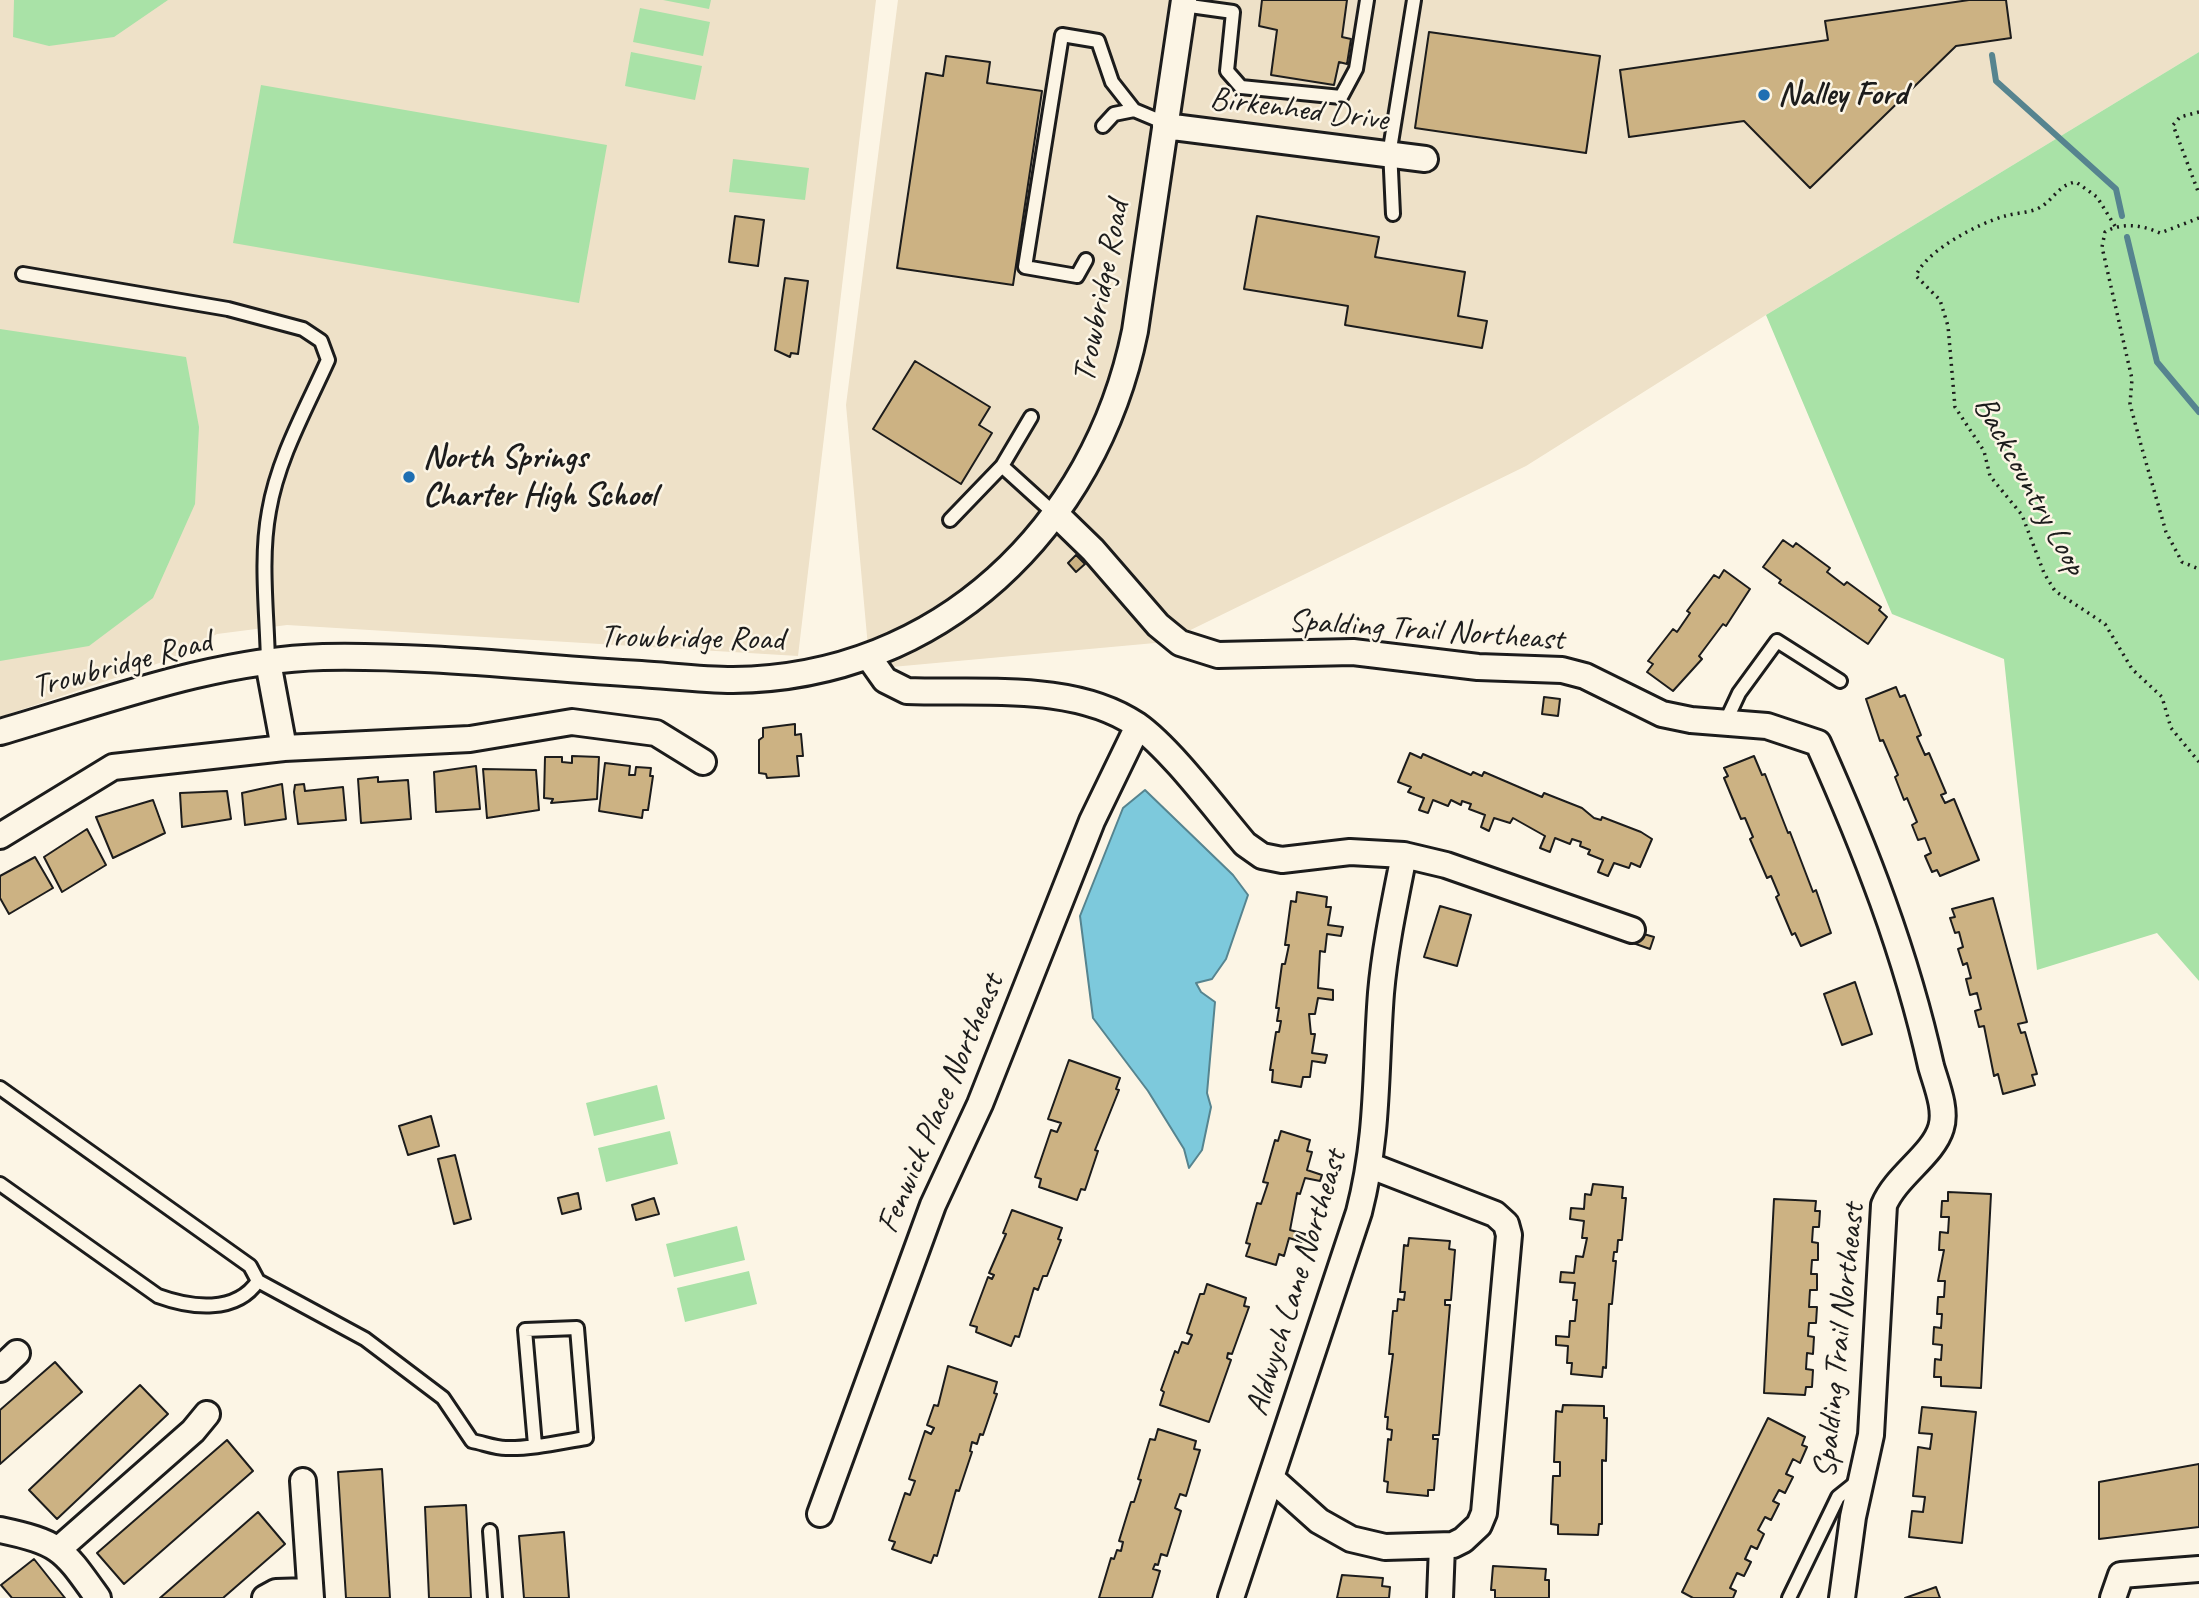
<!DOCTYPE html>
<style>
body{margin:0}
canvas{display:block;background:#fcf5e5}
</style>
<canvas width="2199" height="1598"></canvas>
<script>
const c = document.querySelector('canvas').getContext('2d');
c.lineJoin = 'round';
function fill(path, color) { c.fillStyle = color; c.fill(path, 'evenodd'); }
function strokePath(path, color, width, dash) { c.strokeStyle = color; c.lineWidth = width; c.lineCap = dash ? 'butt' : 'round'; c.setLineDash(dash || []); c.stroke(path); }
function drawText(font, color, halo, rows, align = 'center') {
  c.font = font + ' Caveat,sans-serif'; c.lineWidth = 5; c.setLineDash([]); c.textBaseline = 'middle'; c.strokeStyle = halo; c.fillStyle = color; for (const [text, x, y, turn = 0] of rows) {
    c.save(); c.translate(x, y); c.rotate((+turn || 0) * Math.PI / 180); c.textAlign = isNaN(turn) ? turn : align; if (halo) c.strokeText(text, 0, 0); c.fillText(text, 0, 0); c.restore();
  }
}
fill(new Path2D(`
 M0 0H876L798 656 287 625 217 634 168 660 0 717Z
 M898 0H2199V52L1766 315 1526 466 1166 642 870 669 846 405Z`), '#eee1c8');
fill(new Path2D(`
 M14 0H168L114 37 49 46 13 37Z
 M663 0H711L709 9Z
 M640 8 710 22 703 56 633 42Z
 M631 52 702 66 695 100 625 86Z
 M2199 52V981L2157 933 2037 970 2004 659 1892 614 1766 315Z
 M261 85 607 145 579 303 233 243Z
 M733 159 809 168 805 200 729 192Z
 M0 329 186 357 199 427 195 504 153 598 89 646 0 661Z
 M657 1085 665 1119 594 1136 586 1103Z
 M670 1131 678 1164 606 1182 598 1148Z
 M737 1226 745 1260 674 1277 666 1244Z
 M749 1271 757 1304 685 1322 677 1288Z`), '#a9e2a7');
const water = new Path2D(`
 M1145 790 1233 875 1248 895 1226 959 1212 979 1196 983 1201 992 1215 1002 1207 1093 1211 1107 1202 1150 1189 1168 1184 1149 1148 1091 1093 1018 1080 916 1123 808Z`);
fill(water, '#7dc9dc');
strokePath(water, '#56848f', 2);
strokePath(new Path2D(`
 M1992 55 1996 81 2116 189 2122 216
 M2127 237 2157 362 2199 412`), '#56848f', 6);
const building = new Path2D(`
 M1262 0H1347L1342 37 1351 39 1347 64 1339 62 1334 85 1271 75 1277 30 1259 26Z
 M1969 0H2006L2011 38 1956 46 1810 188 1744 121 1629 137 1620 70 1828 40 1825 21Z
 M1429 32 1600 56 1586 153 1415 128Z
 M946 56 990 62 987 83 1042 91 1013 285 897 268 926 73 943 76Z
 M735 216 764 220 758 266 729 262Z
 M1257 216 1379 237 1375 257 1465 272 1458 316 1487 321 1482 348 1345 325 1348 306 1244 289Z
 M785 278 808 281 798 354 791 353 790 357 775 350Z
 M915 361 990 407 979 425 992 433 961 484 873 429Z
 M1783 540 1793 547 1796 543 1830 568 1827 572 1844 585 1847 582 1881 607 1879 610 1887 617 1868 644 1779 583 1781 580 1763 567Z
 M1076 555 1085 564 1076 572 1068 563Z
 M1724 570 1750 589 1726 626 1723 624 1699 656 1702 659 1673 691 1647 672 1653 664 1648 661 1673 629 1677 632 1690 613 1687 611 1714 575 1719 578Z
 M1896 687 1900 697 1905 695 1921 735 1917 737 1925 755 1929 753 1946 793 1941 795 1945 803 1954 799 1979 860 1940 876 1937 870 1932 872 1925 856 1931 853 1925 838 1918 840 1912 825 1917 822 1907 798 1904 800 1895 777 1898 775 1883 740 1880 741 1866 699Z
 M1544 697 1560 699 1558 716 1542 714Z
 M795 724V735L801 734 803 756H797L799 776 767 778 766 774 759 773V740L763 737V728Z
 M1410 753 1421 758 1423 754 1471 775 1473 772 1482 776 1484 772 1542 797 1544 793 1582 808 1594 818 1601 820 1602 817 1641 832 1652 839 1640 867 1631 863 1629 868 1614 863 1608 876 1598 872 1603 860 1588 854 1590 850 1580 846 1581 842 1572 839 1570 844 1555 838 1550 852 1540 848 1545 836 1513 818 1510 823 1494 818 1489 831 1481 827 1485 815 1469 809 1471 804 1462 801 1461 805 1451 800 1448 806 1433 800 1428 813 1419 810 1424 798 1408 792 1411 787 1398 782Z
 M572 756 599 757 597 799 551 803 553 799 544 798 545 757H562V762L572 763Z
 M1754 756 1762 775 1765 774 1788 833 1790 832 1813 892 1816 890 1831 933 1801 946 1795 933 1792 935 1776 897 1779 895 1771 876 1767 878 1750 839 1753 837 1745 818 1741 819 1724 778 1728 776 1724 768Z
 M605 763 630 766 629 775H635L636 767 651 768 650 776H653L648 810H643L642 818 599 811Z
 M476 766 480 809 436 812 434 772Z
 M483 769 536 770 539 810 487 818Z
 M378 777V782L408 780 411 819 361 823 358 779Z
 M282 784 286 819 245 825 242 793Z
 M304 784 305 791 343 787 346 820 298 824 294 792 295 785Z
 M227 791 231 819 182 827 180 793Z
 M153 800 165 833 113 858 96 817Z
 M87 829 106 865 62 892 44 857Z
 M35 857 53 888 9 914 0 898V876Z
 M1297 892 1327 897 1326 907H1331L1328 925 1343 927 1341 936 1327 934 1325 952 1320 951 1318 988 1333 990V1000L1318 998 1315 1014H1309L1311 1034H1315L1312 1053 1327 1055 1325 1063 1312 1061 1310 1077H1303L1301 1087 1272 1082 1273 1070H1270L1276 1032H1279L1281 1021H1277L1279 1008H1276L1282 964H1285L1289 945H1285L1291 901 1296 902Z
 M1993 898 2027 1022 2018 1024 2021 1033 2025 1032 2037 1074 2032 1075 2035 1085 2003 1094 1998 1074 1994 1076 1984 1026 1979 1027 1975 1011 1981 1009 1977 993 1970 995 1966 979 1971 978 1967 963 1963 965 1958 949 1963 947 1959 932 1955 933 1950 918 1955 917 1952 909Z
 M1440 906 1471 915 1457 966 1424 957Z
 M1637 932 1654 937 1650 949 1633 943Z
 M1855 982 1872 1034 1842 1045 1824 994Z
 M1069 1060 1120 1078 1116 1089 1119 1090 1095 1150 1098 1151 1085 1190 1081 1189 1077 1200 1039 1187 1041 1179 1035 1177 1051 1130 1057 1132 1061 1123 1048 1119Z
 M431 1116 439 1146 408 1155 399 1126Z
 M1281 1131 1310 1140 1307 1151 1312 1152 1307 1170 1322 1175 1320 1181 1305 1178 1300 1194 1297 1193 1290 1230 1305 1234 1302 1242 1289 1238 1284 1256 1279 1254 1276 1265 1246 1256 1250 1244 1246 1243 1257 1203 1261 1204 1268 1183 1263 1182 1275 1140 1278 1141Z
 M455 1155 471 1219 454 1224 438 1159Z
 M1593 1184 1623 1187 1622 1198H1626L1622 1240H1618L1617 1252H1614L1613 1261H1616L1612 1304H1609L1606 1368 1603 1367 1602 1377 1571 1374 1572 1363H1567L1568 1346 1556 1345V1336L1569 1337 1570 1321H1575L1577 1300H1573L1575 1283 1560 1282 1561 1272 1574 1273 1576 1256 1583 1257 1587 1238H1582L1584 1221 1570 1219 1571 1208 1584 1209 1585 1194 1591 1195Z
 M1948 1192 1991 1194 1981 1388 1941 1386V1377H1934L1935 1359 1941 1360 1942 1345 1933 1344 1934 1327 1941 1328 1942 1314H1937L1938 1297H1944L1945 1281H1938L1944 1250H1939L1940 1232 1948 1233 1949 1217H1941L1942 1201H1948Z
 M578 1193 581 1209 562 1214 558 1198Z
 M654 1198 659 1214 636 1220 632 1205Z
 M1774 1199 1816 1201 1815 1211H1820L1819 1227H1813L1812 1242 1818 1243V1260H1812L1811 1274H1817V1290H1810L1809 1307H1817L1816 1323H1809L1808 1336 1814 1337 1813 1354 1807 1353 1806 1369 1813 1370 1812 1387H1806L1805 1395 1764 1393Z
 M1012 1210 1062 1228 1058 1239 1061 1240 1047 1276H1043L1038 1290 1034 1288 1019 1337 1015 1336 1011 1346 976 1332 977 1327 970 1325 988 1277 992 1279 994 1275 989 1273 1006 1234 1003 1233Z
 M1409 1238 1450 1241 1449 1249 1455 1250 1451 1300H1445V1305H1450L1439 1435H1433V1439H1438L1434 1490H1428V1496L1387 1492 1388 1482 1384 1481 1388 1439 1391 1440 1392 1430 1387 1429 1388 1417H1385L1393 1354H1389L1393 1311H1397L1398 1299 1404 1300 1405 1292H1400L1404 1245 1408 1246Z
 M1207 1284 1246 1298 1244 1306 1249 1307 1232 1354 1228 1353 1227 1358 1231 1360 1209 1422 1160 1405 1164 1392 1161 1390 1175 1351 1178 1353 1182 1342 1188 1344 1192 1335 1187 1333 1200 1294H1204Z
 M55 1362 82 1392 0 1464V1410Z
 M948 1366 997 1382 994 1393 997 1394 983 1435 980 1434 977 1444 972 1442 970 1451 972 1452 959 1491 956 1490 937 1556 934 1555 931 1563 892 1549 895 1542 889 1540 905 1493 910 1495 915 1481 909 1479 925 1431 931 1434 934 1428 927 1425 934 1405 938 1406Z
 M140 1385 168 1414 57 1519 29 1490Z
 M1563 1405 1604 1406V1418H1607L1606 1461 1602 1460V1524H1599L1598 1535 1558 1534V1525L1551 1524 1553 1476H1560V1462H1554L1556 1411 1562 1412Z
 M1922 1407 1976 1412 1962 1543 1909 1537 1912 1511 1923 1512 1925 1497 1913 1496 1918 1447 1930 1449 1932 1434 1919 1433Z
 M1768 1418 1805 1437 1802 1445 1807 1447 1800 1463 1793 1459 1786 1474 1793 1477 1785 1493 1779 1490 1773 1501 1779 1504 1771 1520 1765 1517 1758 1530 1764 1534 1757 1549 1751 1546 1745 1559 1751 1562 1744 1576 1737 1573 1730 1588 1736 1591 1733 1598H1693L1682 1592Z
 M1158 1429 1196 1441 1194 1449 1200 1450 1186 1496 1180 1494 1175 1508 1181 1511 1167 1556 1161 1554 1158 1565 1155 1564 1153 1569 1160 1571 1152 1598H1099L1111 1558 1114 1559 1117 1550 1121 1551 1123 1542 1119 1541 1131 1502H1134L1141 1480 1138 1479 1150 1439 1155 1440Z
 M227 1440 253 1471 124 1584 97 1553Z
 M2199 1464V1527L2099 1539V1482Z
 M382 1469 390 1598H346L338 1472Z
 M466 1505 471 1598H429L425 1507Z
 M258 1512 285 1544 223 1598H160Z
 M564 1532 569 1598H524L519 1536Z
 M34 1559 65 1598H12L1 1585Z
 M1493 1566 1546 1569 1545 1580H1549V1598H1495V1590H1491Z
 M1342 1575 1383 1578 1382 1586 1390 1587 1389 1598H1337Z
 M1936 1587 1940 1598H1905Z`);
fill(building, '#ccb283');
strokePath(building, '#1c1c1c', 2);
const service = new Path2D(`
 M1183 5 1233 12 1227 71 1241 87 1341 97 1356 69 1367 0
 M1103 126 1114 114 1134 110
 M1393 214 1390 149 1414 0
 M1086 260 1077 276 1025 267 1062 35 1098 41 1112 82 1134 110 1165 123
 M23 274 228 309 303 329 321 341 328 360C306 409 278 458 269 511 260 559 267 613 268 662
 M1002 466 1031 417
 M950 520 1002 466 1056 515
 M1725 723 1739 693 1777 641 1840 681
 M0 1088 250 1266 258 1281C236 1314 191 1308 158 1296L0 1184
 M258 1281 365 1339 443 1398 472 1441C483 1443 495 1448 506 1448 532 1449 561 1442 586 1438L577 1328 525 1330 535 1445
 M490 1531 495 1598
 M1789 1598 1838 1497 1858 1481`);
const minor = new Path2D(`
 M1165 126 1425 159
 M1057 515 1093 550 1158 625 1180 643 1218 655 1353 652 1478 667 1562 670 1585 676 1662 714 1691 720 1767 726 1818 743C1865 848 1906 953 1931 1066 1936 1084 1947 1109 1941 1128 1933 1155 1896 1176 1884 1205L1871 1435 1853 1517 1842 1598
 M868 656 885 680 907 691C981 694 1074 682 1137 725 1171 749 1216 810 1245 844L1262 856 1282 860 1350 852 1404 855 1446 865 1632 930
 M268 662 284 748
 M0 732C104 702 213 660 323 657 428 655 535 668 641 674 671 676 703 680 733 680 940 678 1095 527 1135 331L1184 0
 M0 836 113 767 284 748 470 739 572 722 656 733 703 762
 M0 1369 17 1353
 M1271 1478 1319 1521 1351 1539 1385 1547 1453 1545 1463 1540 1479 1525 1484 1513 1509 1235 1506 1224 1495 1214 1371 1166
 M303 1481 311 1598
 M820 1514 933 1205 980 1104 1092 821 1138 726
 M0 1530C61 1543 63 1549 98 1598
 M60 1548 193 1431 207 1414
 M265 1598 276 1592 309 1591
 M1231 1598 1359 1212C1379 1134 1375 1071 1381 993 1385 947 1395 901 1404 855
 M1440 1598 1442 1546
 M2113 1598 2121 1575 2199 1569`);
strokePath(service, '#1c1c1c', 18);
strokePath(minor, '#1c1c1c', 30);
strokePath(new Path2D(`
 M2199 112 2180 117 2173 125 2199 194
 M2199 218 2160 233C2142 225 2122 222 2105 232L2102 247 2132 379 2130 404 2141 445 2166 532 2182 562 2199 569
 M2115 226 2097 197 2076 182C2057 185 2054 201 2037 209 2027 213 2015 213 2005 216 1979 223 1925 251 1916 276L1940 300 1948 326 1955 407 1984 451 1990 476 2022 515 2044 573 2055 591 2105 624 2132 669 2162 697 2171 728 2199 762`), '#1c1c1c', 3.5, [2, 5]);
strokePath(service, '#fcf5e5', 12);
strokePath(minor, '#fcf5e5', 24);
for (const [x, y, r, color] of [
 [1764,95,7,"#1f6fb2"],
 [409,477,7,"#1f6fb2"]
]) { const dot = new Path2D(); dot.arc(x, y, r, 0, 2 * Math.PI); c.fillStyle = color; c.fill(dot); strokePath(dot, '#fcf5e5', 2.5); }
drawText('bold 33px', '#1c1c1c', '#fcf5e5', [
 ["Nalley Ford",1778,95],
 ["North Springs",423,458],
 ["Charter High School",423,496]
], 'left');
drawText('33px', '#1c1c1c', '#fcf5e5', [
 ["Birkenhed Drive",1299,110,7],
 ["Trowbridge Road",1102,292,-79],
 ["Backcountry Loop",2029,486,61],
 ["Spalding Trail Northeast",1426,631,4],
 ["Trowbridge Road",692,639,1],
 ["Trowbridge Road",122,665,-15],
 ["Fenwick Place Northeast",941,1104,-67],
 ["Aldwych Lane Northeast",1297,1283,-73],
 ["Spalding Trail Northeast",1840,1341,-84]
]);
</script>
